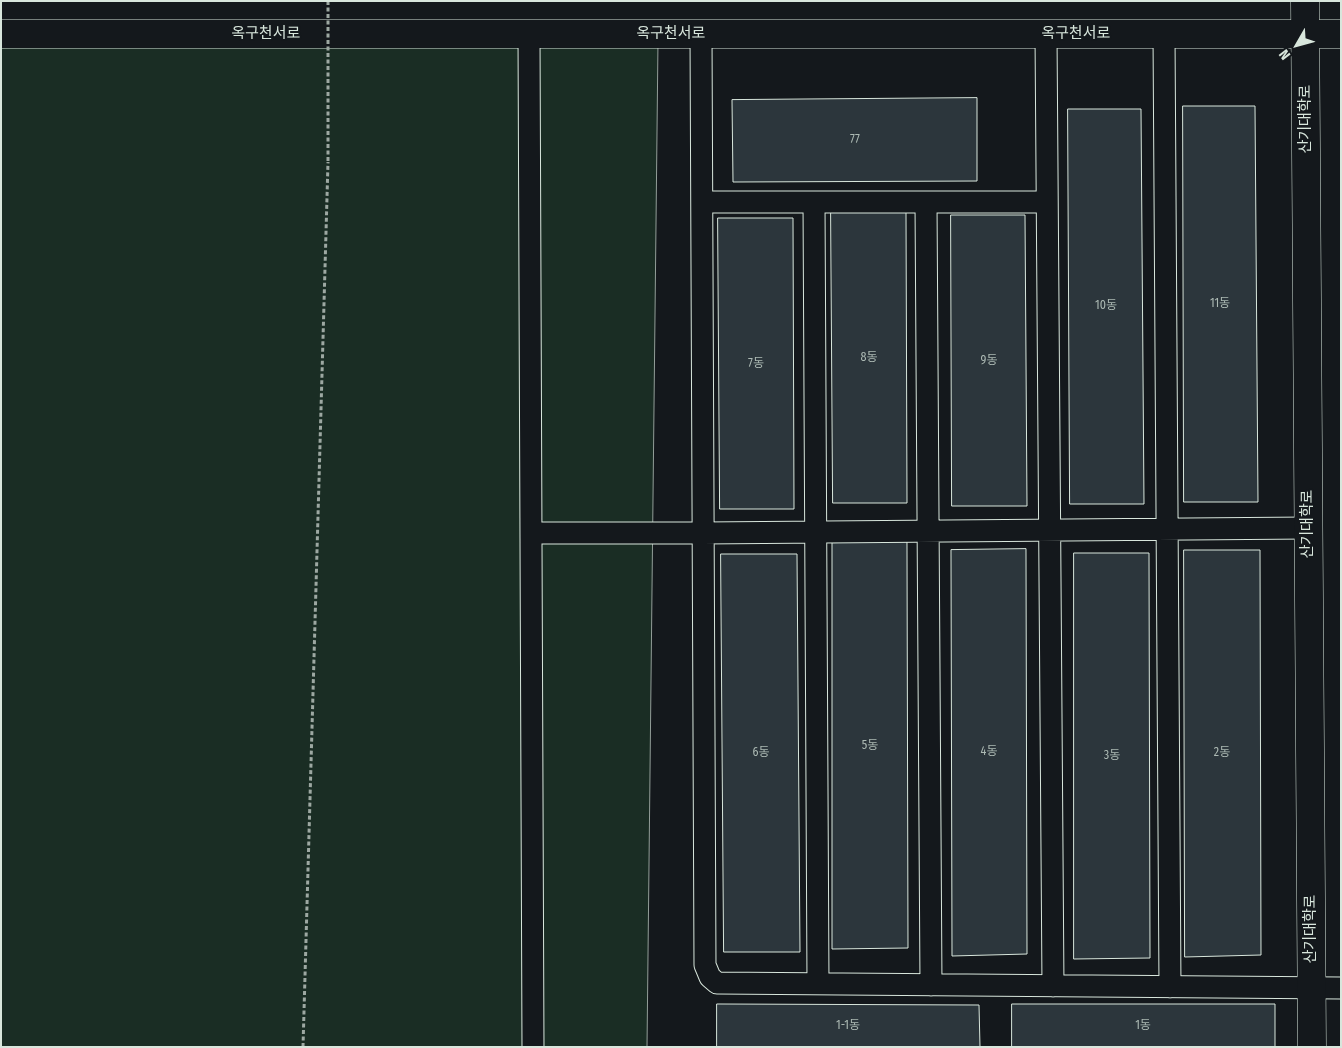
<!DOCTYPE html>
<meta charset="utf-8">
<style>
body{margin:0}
#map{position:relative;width:1342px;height:1048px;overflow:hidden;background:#14181c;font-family:"Fira Sans Condensed",sans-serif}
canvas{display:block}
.frame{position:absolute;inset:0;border:2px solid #d8e6dc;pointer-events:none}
.north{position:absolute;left:1272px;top:20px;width:50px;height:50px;-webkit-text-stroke:4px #14181c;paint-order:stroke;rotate:232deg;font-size:14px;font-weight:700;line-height:20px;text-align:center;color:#d8e6dc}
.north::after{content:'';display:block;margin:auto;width:18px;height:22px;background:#d8e6dc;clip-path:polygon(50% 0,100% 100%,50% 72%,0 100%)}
</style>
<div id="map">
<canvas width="1342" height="1048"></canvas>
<div class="frame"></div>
<div class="north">N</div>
</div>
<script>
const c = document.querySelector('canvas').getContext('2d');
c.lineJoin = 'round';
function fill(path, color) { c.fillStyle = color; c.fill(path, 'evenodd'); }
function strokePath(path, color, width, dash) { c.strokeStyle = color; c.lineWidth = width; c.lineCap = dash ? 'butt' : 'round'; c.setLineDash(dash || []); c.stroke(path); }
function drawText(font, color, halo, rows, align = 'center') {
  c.font = font + ' "Fira Sans Condensed","Noto Sans KR",sans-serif'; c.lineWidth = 4; c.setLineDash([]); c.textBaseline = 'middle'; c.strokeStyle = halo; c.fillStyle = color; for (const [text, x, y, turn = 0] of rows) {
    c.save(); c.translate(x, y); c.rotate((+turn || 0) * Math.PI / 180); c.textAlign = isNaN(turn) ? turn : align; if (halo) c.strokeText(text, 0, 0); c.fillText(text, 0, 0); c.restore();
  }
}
const green = new Path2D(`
 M658 41 647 1047H1V48Z`);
fill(green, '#1a2d24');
strokePath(green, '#939e99', 1);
const building = new Path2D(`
 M977 98V181L733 182 732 100Z
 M1183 106H1255L1258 502H1184Z
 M1068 109H1141L1144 504H1070Z
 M831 212H906L907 503H833Z
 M951 215H1025L1027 506H952Z
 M718 218H793L794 509H720Z
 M907 542 908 948 832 949V543Z
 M1026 549 1027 954 952 956 951 550Z
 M1184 550H1260L1261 955 1185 957Z
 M1074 553H1149L1150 958 1074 959Z
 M721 554H797L800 952H724Z
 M717 1004 979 1005 980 1047H717Z
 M1012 1004H1275V1047H1012Z`);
fill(building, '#2c363c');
strokePath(building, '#d8e6dc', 1);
const street = new Path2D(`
 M529 34 533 1047
 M701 34 705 965 710 977 717 983 1341 988
 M1046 34 1053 986
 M1164 34 1170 987
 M702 202H1047
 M814 202 818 984
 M926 202 931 985
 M531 533H703L1308 528`);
const secondary = new Path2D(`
 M1305 1 1312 1047
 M1 34H1341`);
strokePath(street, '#d8e6dc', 23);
strokePath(secondary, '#d8e6dc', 29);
strokePath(new Path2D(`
 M303 1047 328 162`), '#9da8a2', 3, [4, 2.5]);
strokePath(street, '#14181c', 21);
strokePath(secondary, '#14181c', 28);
strokePath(new Path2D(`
 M328 1V162`), '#9da8a2', 3, [4, 2.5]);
drawText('12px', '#adbab4', null, [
 ["77",855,140],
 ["11동",1220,304],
 ["10동",1106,306],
 ["8동",869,358],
 ["9동",989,361],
 ["7동",756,364],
 ["5동",870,746],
 ["4동",989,752],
 ["6동",761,753],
 ["2동",1222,753],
 ["3동",1112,756],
 ["1-1동",848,1026],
 ["1동",1143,1026]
]);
drawText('15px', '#d8e6dc', '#14181c', [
 ["옥구천서로",266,34],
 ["옥구천서로",671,34],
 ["옥구천서로",1076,34],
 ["산기대학로",1306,119,-90],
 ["산기대학로",1308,524,-90],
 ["산기대학로",1311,929,-90]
]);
</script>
